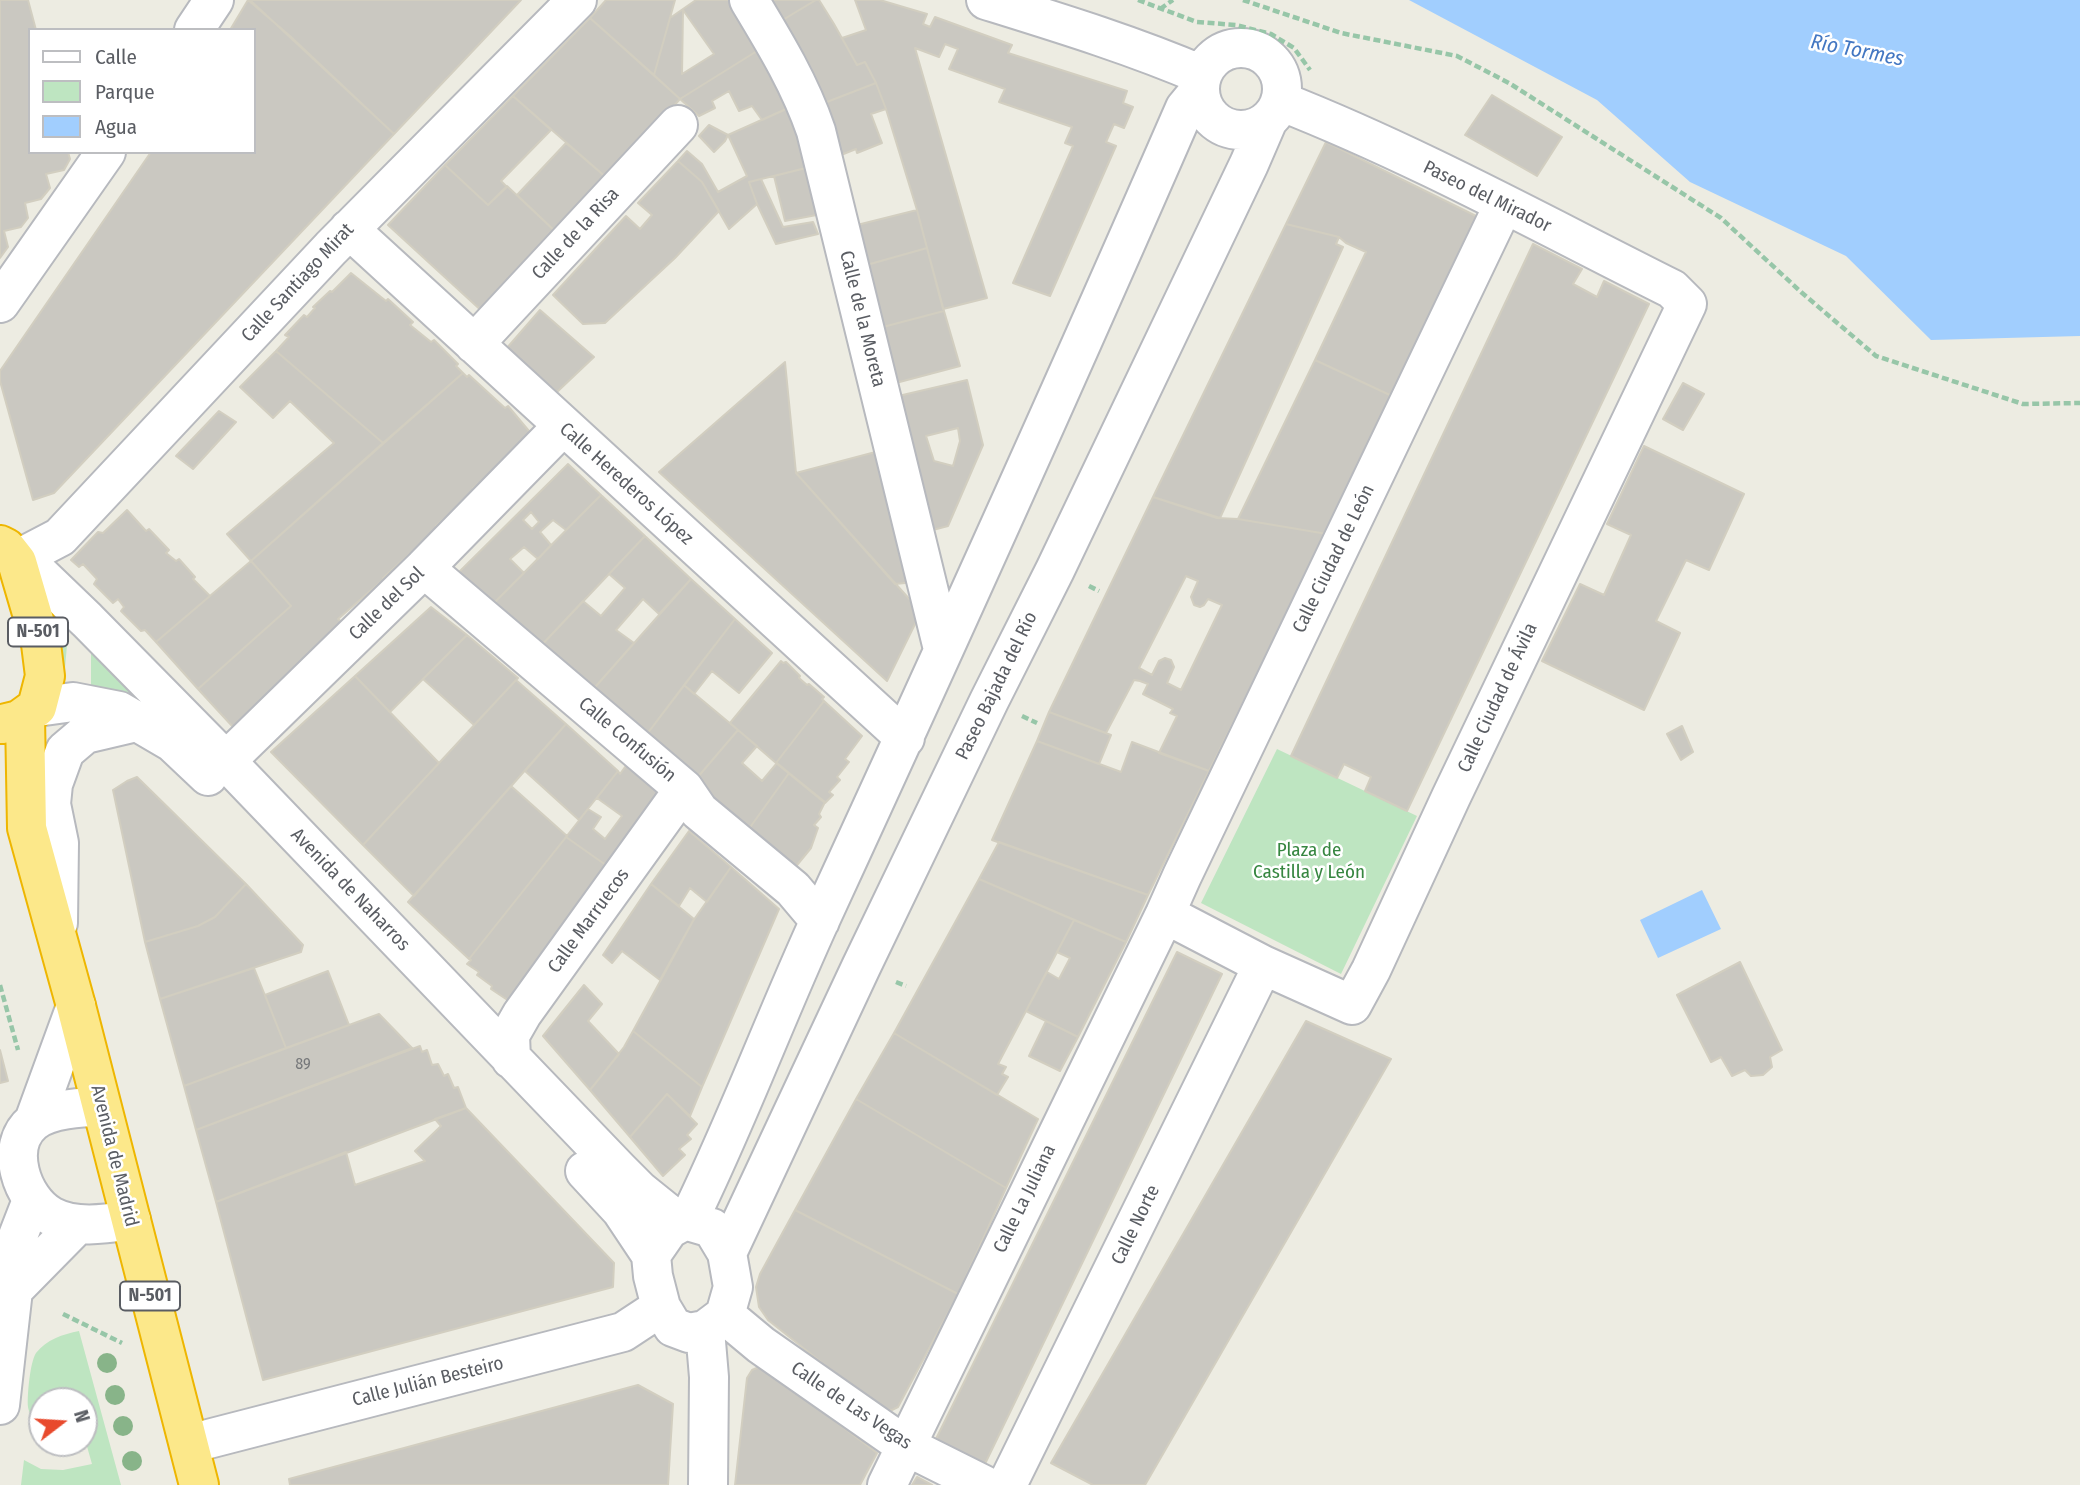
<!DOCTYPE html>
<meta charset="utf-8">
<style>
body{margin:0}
#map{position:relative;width:2080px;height:1485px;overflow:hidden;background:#edece2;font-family:"Fira Sans Condensed",sans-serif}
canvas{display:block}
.legend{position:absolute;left:28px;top:28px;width:228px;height:126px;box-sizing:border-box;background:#fff;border:2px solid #bdbec1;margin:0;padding:9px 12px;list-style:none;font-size:21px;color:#5a5d63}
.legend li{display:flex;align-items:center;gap:14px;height:35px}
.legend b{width:35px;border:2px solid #bdbec1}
.north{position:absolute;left:28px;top:1387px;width:70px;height:70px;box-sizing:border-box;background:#fff;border:2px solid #bdbec1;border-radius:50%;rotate:73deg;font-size:19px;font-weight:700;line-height:28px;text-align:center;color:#5a5d63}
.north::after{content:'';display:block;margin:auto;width:24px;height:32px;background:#e84a2d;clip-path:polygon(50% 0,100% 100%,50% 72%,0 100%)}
</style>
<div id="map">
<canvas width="2080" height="1485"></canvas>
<ul class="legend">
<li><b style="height:9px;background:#fff"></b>Calle</li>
<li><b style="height:19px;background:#bee5c1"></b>Parque</li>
<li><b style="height:19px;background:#a1cefe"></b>Agua</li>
</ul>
<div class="north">N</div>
</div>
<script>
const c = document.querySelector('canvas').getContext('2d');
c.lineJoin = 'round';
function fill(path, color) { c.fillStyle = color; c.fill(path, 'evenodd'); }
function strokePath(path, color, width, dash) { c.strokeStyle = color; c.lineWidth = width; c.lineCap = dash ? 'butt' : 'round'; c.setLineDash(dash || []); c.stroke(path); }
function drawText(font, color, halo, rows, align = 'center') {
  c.font = font + ' "Fira Sans Condensed",sans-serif'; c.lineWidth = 5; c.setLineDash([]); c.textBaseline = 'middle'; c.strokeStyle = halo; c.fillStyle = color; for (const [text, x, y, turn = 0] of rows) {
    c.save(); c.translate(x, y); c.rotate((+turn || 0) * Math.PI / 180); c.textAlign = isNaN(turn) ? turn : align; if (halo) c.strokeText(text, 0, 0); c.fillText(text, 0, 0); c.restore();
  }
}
fill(new Path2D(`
 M46 600 69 622 63 691Z
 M91 649 162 711 91 689Z
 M1277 749 1417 816 1341 974 1201 903Z
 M79 1331 121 1485H21L24 1460 41 1469 63 1470 92 1464 84 1436V1401H42V1430C37 1424 29 1415 28 1407 27 1396 30 1362 36 1353 46 1340 63 1334 79 1331Z`), '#bee5c1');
fill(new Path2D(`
 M1409 0H2080V336L1931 340 1846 256 1690 182 1597 100Z
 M1702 890 1721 929 1658 958 1640 920Z`), '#a1cefe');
const building = new Path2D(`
 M0 0H28L36 30H30V152H68L70 159 64 170 46 174 50 188 41 199 25 203 28 218 21 227 4 231 8 247 0 258Z
 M248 0 290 36 394 134 54 493 33 500 0 381V371L151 152H254V30H230Z
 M250 0H521L394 134Z
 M606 0H675L654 75 590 18Z
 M696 0H736L765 46 680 99 654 75 670 18ZM683 10 714 54 682 74Z
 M762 0H816L776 24Z
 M816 0H819L834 24 857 65 865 62 876 83 819 105 776 24Z
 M855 0H880L927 14 923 24 930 27 935 17 1012 45 1008 53 1127 91 1123 103 1133 107 1124 128 1114 124 1106 142 1116 146 1050 296 1013 283 1073 146 1065 143 1072 127 999 102 1005 89 949 69 958 49 945 44 939 57 915 48 987 298 943 309 917 210 886 109 876 83 865 62 857 65 842 38 866 30Z
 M590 18 680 99 608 179 513 96Z
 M765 46 795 105 762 120 752 106 739 111 729 91 712 101 715 108 699 116 680 99Z
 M876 83 886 109 871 114 882 143 857 153 856 149 836 157 819 105Z
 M1492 95 1562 137 1537 176 1465 135Z
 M513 96 551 130 501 181 507 187 488 205 445 165Z
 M795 105 810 167 749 182 757 204 729 229 702 182 678 161 687 151 702 164 718 192 747 176 728 135Z
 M709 125 728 135 725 141 714 152 699 136Z
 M1326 142 1476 216 1392 396 1315 360 1366 252 1346 243 1339 237 1286 224Z
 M566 143 608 179 558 234 517 195Z
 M678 161 702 182 719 211 675 258 605 323 583 324 553 295 626 216 640 229 652 215 638 203Z
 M445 165 488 205 507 186 558 234 485 314 388 225Z
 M810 167 827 213 785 221 774 176Z
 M761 179 783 227 813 222 818 234 776 244 757 204 749 182Z
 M917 210 927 248 863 266 853 226Z
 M1286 224 1339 237 1336 244 1343 247 1220 518 1153 497Z
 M1533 244 1582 269 1573 284 1597 297 1604 281 1649 304 1407 811 1365 791 1371 777 1344 764 1337 778 1291 756Z
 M927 248 944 311 879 328 863 266Z
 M351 273 386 301 388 299 413 322 410 325 431 342 434 340 458 364 456 366 463 373 383 443 276 351 289 337 285 335 304 315 307 317 315 308 313 307 330 291 332 292Z
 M540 310 594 357 557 392 506 349Z
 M944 311 960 366 892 384 879 328Z
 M276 351 383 443 251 561 227 534 334 443 290 401 273 418 240 387Z
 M1315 360 1392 396 1327 534 1238 519Z
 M785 362 796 473 921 612 887 681 659 472Z
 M463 373 467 377 469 375 505 408 508 406 534 437 473 488 474 491 436 526 438 528 383 578 384 579 338 619 342 622 233 727 198 689 291 606 251 561Z
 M967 380 983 445 948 526 929 531 894 397ZM958 428 960 441 953 466 934 461 926 436Z
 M1683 383 1704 394 1683 430 1663 419Z
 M219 411 236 422 193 469 176 456Z
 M1644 446 1744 494 1709 570 1686 560 1656 621 1680 633 1644 710 1542 661 1580 584 1604 595 1631 535 1607 524Z
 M883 450 915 582 895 584 796 473Z
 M568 464 601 495 566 530 553 520 540 532 551 545 538 559 524 547 510 559 524 573 489 608 453 578ZM531 512 539 522 532 529 523 520Z
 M601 495 645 536 538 649 489 608Z
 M1153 497 1217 518 1238 519 1327 534 1209 771 1159 753 1177 716 1170 713 1173 709 1143 694 1148 684 1140 681 1134 680 1106 733 1049 712ZM1186 576 1198 581 1191 597 1194 605 1200 607 1204 605 1208 599 1222 605 1181 690 1167 683 1174 667 1171 660 1165 658 1159 661 1152 675 1139 668Z
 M127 510 146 531 149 529 169 550 166 553 176 561 179 559 195 577 193 579 210 596 156 642 145 630 141 631 121 611 124 607 118 599 113 603 94 584 97 579 83 564 79 567 71 560 98 532 103 533Z
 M645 536 691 579 659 614 643 599 616 630 634 643 589 694 538 649 583 601 601 616 625 588 609 574Z
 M251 561 291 606 198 689 156 642Z
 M691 579 735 619 641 742 589 694Z
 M431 607 467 635 390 712 355 676Z
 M735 619 772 653 739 693 712 671 694 694 684 685Z
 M467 635 518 678 474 725 423 679Z
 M781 661 783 663 786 662 800 676 799 678 807 685 809 684 824 697 822 699 824 701 776 763 730 723Z
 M355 676 439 763 363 845 271 752Z
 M516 680 566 724 414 896 363 845Z
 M684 685 738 730 691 785 641 742Z
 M824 701 862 736 845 759 849 762 837 777 840 780 829 792 833 795 825 803 776 763Z
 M1049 712 1111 735 1099 764 1037 741Z
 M566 724 618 771 579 820 525 771Z
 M1682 726 1693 752 1681 760 1667 734Z
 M738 730 757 746 742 763 762 781 777 763 789 773 746 833 691 785Z
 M1037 741 1121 772 1132 742 1209 771 1148 895 992 840Z
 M633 756 669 785 610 868 566 837 588 809 601 817 593 829 605 839 622 816 597 798 618 771 620 774Z
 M789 773 825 802 819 814 821 817 814 825 818 828 811 848 793 870 746 833Z
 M137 777 246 884 215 917 198 926 145 942 113 790 127 781Z
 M511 786 567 836 469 959 408 902Z
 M689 831 731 867 707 902 690 888 679 906 651 884Z
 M566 837 610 868 512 1003 491 989 492 986 477 975 479 972 467 964 471 960 469 959Z
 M999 842 1148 895 1126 942 979 879Z
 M731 867 779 909 702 1087 633 1031 693 921Z
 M979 879 1074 920 998 1064 1006 1067 1002 1074 1008 1077 997 1095 894 1033Z
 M246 884 303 945 301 952 160 999 145 942 198 926 215 917Z
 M651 884 694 919 660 980 622 951 612 963 603 955Z
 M1074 920 1126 942 1078 1037 1026 1011 1047 972 1059 979 1070 958 1057 952Z
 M1177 952 1222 974 983 1468 933 1445Z
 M1740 962 1782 1050 1770 1057 1772 1067 1763 1075 1751 1076 1745 1070 1732 1076 1721 1057 1711 1062 1677 995Z
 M254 968 286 1048 184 1086 160 999Z
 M328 971 349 1025 286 1048 265 995Z
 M584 985 602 1004 588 1021 619 1054 590 1090 543 1036Z
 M379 1014 412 1048 196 1130 184 1086Z
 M1046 1021 1078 1037 1060 1071 1029 1056Z
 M1306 1021 1391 1059 1145 1485H1093L1051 1463Z
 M633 1031 702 1087 690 1116 667 1094 630 1137 590 1090 624 1047Z
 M894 1033 1038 1119 1006 1188 856 1099Z
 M420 1046 422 1052 427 1050 432 1065 438 1064 444 1076 448 1074 454 1088 458 1087 466 1108 216 1202 196 1130Z
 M0 1050 8 1081 0 1083Z
 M667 1094 697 1124 687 1135 691 1139 679 1149 685 1155 663 1176 630 1137Z
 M856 1099 1006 1188 958 1294 795 1210Z
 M466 1108 614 1263 613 1287 263 1380 216 1202 346 1152 355 1185 425 1161 415 1151 441 1126 435 1119Z
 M795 1210 958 1294 898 1407 892 1410 885 1409 826 1366 768 1320 759 1307 756 1287 760 1274Z
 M759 1367 766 1369 877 1453 860 1485H735L747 1378 752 1370Z
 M638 1385 673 1404 668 1485H290L289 1479Z
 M917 1477 932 1485H912Z`);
fill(building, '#cac8c1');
strokePath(building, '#d2cec0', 2);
const minor = new Path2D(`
 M749 0C775 43 800 84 816 131L943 649
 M986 0C1060 23 1132 45 1202 75
 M194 30 214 0
 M1200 89a41 41 0 1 1 82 0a41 41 0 1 1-82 0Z
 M349 229 905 738
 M0 303 106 152
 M474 344 678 125
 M16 560 60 537 331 248 577 0
 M17 562 37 572 87 620 226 761 619 1170 639 1190 680 1223
 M424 568 684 789 699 811 793 889 820 921
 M37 707 73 702 119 711 172 742 208 776
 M205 771 226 761 424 568 563 426
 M1165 914 1263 965 1352 1005 1371 970 1451 797 1687 304 1672 289C1542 224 1415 154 1280 101
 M58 923 59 843 51 804 53 784 65 751 85 734 136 722
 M511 1059 510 1035 522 1014 684 789
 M101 1107C82 1107 49 1109 33 1122 4 1146 21 1199 51 1216 75 1229 105 1224 131 1220
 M34 1121 76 1006
 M585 1171 621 1210 651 1255
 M688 1221C737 1122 775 1018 821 918 945 649 1067 379 1185 108L1199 91
 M688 1221 712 1228 727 1253 733 1287 725 1315 705 1330 689 1333 673 1327 661 1307 653 1276 651 1255 669 1229 680 1223Z
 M727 1253 861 967 989 701 1055 570 1249 164 1268 120
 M13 1290 78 1224
 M725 1315 761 1345 904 1445 984 1485
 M705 1330 709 1377 708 1485
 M0 1405 13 1290V1249L32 1200
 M189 1444 623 1332 661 1307
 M887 1485 1165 914 1182 876 1504 204
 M1007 1485 1263 965`);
const highway = new Path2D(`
 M0 545 6 548 17 562 41 644 45 676 37 707 19 720 2 724
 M25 717 27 828 76 1006 199 1485`);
strokePath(minor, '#b7b9be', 42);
strokePath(highway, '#eeb601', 42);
strokePath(new Path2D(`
 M1138 0 1197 22 1236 25 1271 34 1294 48 1310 70
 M1243 0 1341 33 1457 56 1509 83 1721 218 1801 292 1876 356 2023 404 2080 403
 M1160 9 1173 0
 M1089 586 1099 591
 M1022 716 1037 723
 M896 982 906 986
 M0 985 18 1050
 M63 1314 122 1343`), '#97c6a8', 4.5, [7, 3.5]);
strokePath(minor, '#fff', 38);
strokePath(highway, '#fce88a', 38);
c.fillStyle = '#88b489';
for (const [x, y] of [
 [107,1363],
 [115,1395],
 [123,1426],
 [132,1461]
]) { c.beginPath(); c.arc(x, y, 10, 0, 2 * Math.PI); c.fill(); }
drawText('16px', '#76787a', null, [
 ["89",303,1065]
]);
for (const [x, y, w] of [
 [38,632,60],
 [150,1296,60]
]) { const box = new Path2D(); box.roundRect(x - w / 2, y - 14.5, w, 29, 5); c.fillStyle = '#fff'; c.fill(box); strokePath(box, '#5a5d63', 2); }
drawText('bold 18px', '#5a5d63', null, [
 ["N-501",38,632],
 ["N-501",150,1296]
]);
drawText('19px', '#5a5d63', '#fff', [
 ["Paseo del Mirador",1487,197,26],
 ["Calle de la Risa",576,234,-47],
 ["Calle Santiago Mirat",298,283,-47],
 ["Calle de la Moreta",862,319,76],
 ["Calle Herederos López",626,484,42],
 ["Calle Ciudad de León",1334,559,-64],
 ["Calle del Sol",387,604,-44],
 ["Paseo Bajada del Río",997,686,-64],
 ["Calle Ciudad de Ávila",1498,698,-65],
 ["Calle Confusión",627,740,40],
 ["Avenida de Naharros",350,890,46],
 ["Calle Marruecos",589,921,-54],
 ["Avenida de Madrid",114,1156,76],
 ["Calle La Juliana",1025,1199,-64],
 ["Calle Norte",1136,1225,-64],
 ["Calle Julián Besteiro",428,1382,-14],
 ["Calle de Las Vegas",851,1406,34]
]);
drawText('19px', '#368640', '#fff', [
 ["Plaza de",1309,851],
 ["Castilla y León",1309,873]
]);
drawText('italic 21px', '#4377c2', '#fff', [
 ["Río Tormes",1857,51,11]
]);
</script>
